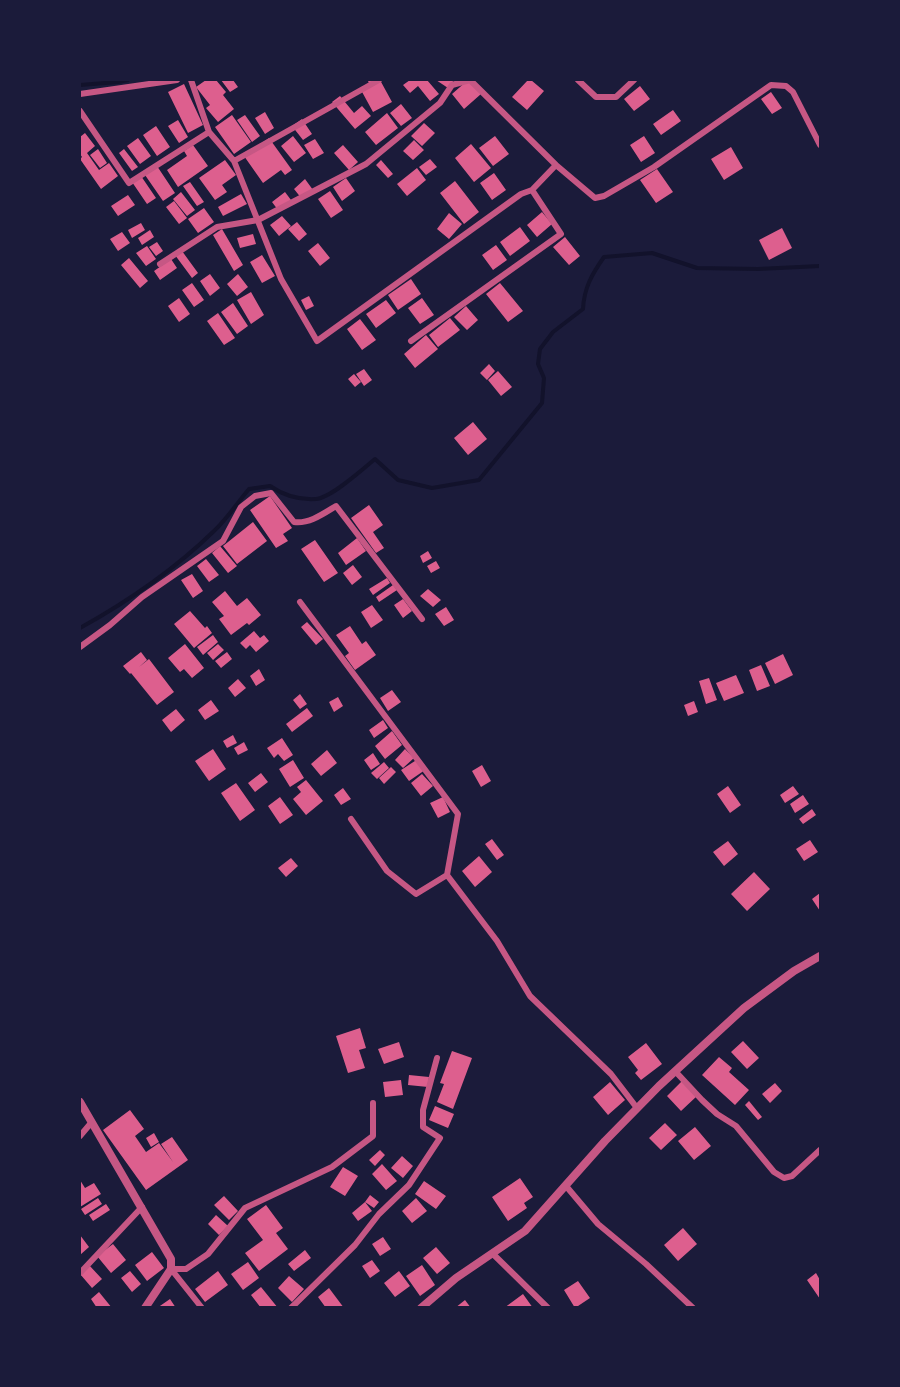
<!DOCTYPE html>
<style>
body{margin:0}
#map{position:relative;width:900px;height:1387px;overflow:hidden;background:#1b1b3a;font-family:"Archivo Narrow",sans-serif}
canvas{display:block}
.frame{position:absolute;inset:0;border:81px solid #1b1b3a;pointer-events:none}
</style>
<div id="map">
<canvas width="900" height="1387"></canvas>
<div class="frame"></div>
</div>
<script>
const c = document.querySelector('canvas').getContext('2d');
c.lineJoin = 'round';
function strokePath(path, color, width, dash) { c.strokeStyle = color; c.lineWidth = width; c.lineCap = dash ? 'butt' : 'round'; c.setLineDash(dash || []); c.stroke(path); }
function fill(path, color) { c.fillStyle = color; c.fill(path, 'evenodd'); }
strokePath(new Path2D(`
 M80 85 118 82 128 80
 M80 628C127 602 175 569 214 531 227 519 237 503 249 489L270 486C283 495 300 500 316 499 331 498 363 469 375 459L398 480 432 488 479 480 542 403 544 378 538 364 540 349 553 332 583 309C584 288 592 274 604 257L652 253 697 268 758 269 820 266`), '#12122b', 4);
fill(new Path2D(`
 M206 80H216L226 92 223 95 234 109 218 122 206 108 210 105 196 87Z
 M221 80H233L238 87 230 92Z
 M370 80H380L392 102 373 112 361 90 370 85 368 81Z
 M410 80H427L439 94 430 101 418 86 410 93 403 85Z
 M436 80H454L448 88Z
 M468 80 481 94 464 109 452 94Z
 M528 80H531L544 91 527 110 512 97Z
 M184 84 203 125 188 133 168 92Z
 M640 86 650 99 634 111 624 99Z
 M771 92 782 108 772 114 761 99Z
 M340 96 354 113 362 106 371 116 355 129 332 102Z
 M401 104 412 118 401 126 390 113Z
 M673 110 681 121 661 135 653 124Z
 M265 112 274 128 265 134 255 118Z
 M387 113 398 128 376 145 365 132Z
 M232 115 251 142 234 154 215 127Z
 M245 115 260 136 252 142 237 120Z
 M302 119 312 134 303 140 292 126Z
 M178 120 188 137 179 143 168 126Z
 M424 123 435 133 422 146 411 136Z
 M156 126 170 147 157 156 143 135Z
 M85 133 95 146 87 153 99 170 109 163 118 176 101 189 80 159 82 157 80 154V137Z
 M293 136 306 153 294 162 281 146Z
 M495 136 509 154 493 166 479 148Z
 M644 136 655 153 641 162 630 145Z
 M138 138 151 156 140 164 127 146Z
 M269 138 292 170 285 175 281 170 263 183 244 156Z
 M315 139 324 153 313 159 304 145Z
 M414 140 424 150 413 160 403 151Z
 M471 144 491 168 474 182 455 158Z
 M193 145 208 166 178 187 167 170 187 156 184 151Z
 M343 145 358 162 349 170 334 153Z
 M731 147 743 168 724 180 711 159Z
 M98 149 107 163 100 168 90 155Z
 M124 149 138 167 132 171 119 153Z
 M430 159 437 167 426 175 419 167Z
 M225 160 236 175 222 185 227 192 215 200 199 178Z
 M381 160 393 174 388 178 376 165Z
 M157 166 175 193 163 201 145 175Z
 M417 168 426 180 407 196 397 184Z
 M657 169 673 192 656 203 640 180Z
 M494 173 506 190 492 200 480 183Z
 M141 176 156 198 147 204 132 182Z
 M346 178 355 191 342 201 333 187Z
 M305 179 313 190 302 199 294 189Z
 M455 181 479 212 464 224 440 193Z
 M190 182 204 202 197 206 183 186Z
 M330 191 343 210 331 218 318 199Z
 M181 192 195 210 187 216 173 199Z
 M285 192 291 200 278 210 272 202Z
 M241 194 247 204 223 216 218 207Z
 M128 195 135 205 118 216 111 206Z
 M174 201 187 218 179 224 166 207Z
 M204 208 214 222 198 233 188 219Z
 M542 212 552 224 537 237 527 225Z
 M449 213 462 224 449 239 437 229Z
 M282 216 291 226 279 236 270 225Z
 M297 222 307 234 299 241 288 229Z
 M141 223 145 230 132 238 128 230Z
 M520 227 530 241 510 256 500 242Z
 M782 228 792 248 769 260 759 240Z
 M222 229 243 265 234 271 213 235Z
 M150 230 154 237 142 245 138 238Z
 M122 232 130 243 118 251 110 239Z
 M253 234 256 244 240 248 237 238Z
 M565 237 580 256 569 265 553 247Z
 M157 242 163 251 156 256 149 247Z
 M318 243 330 258 320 266 308 251Z
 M496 245 507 260 493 270 482 255Z
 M147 246 156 259 146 266 136 253Z
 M182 251 198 273 192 278 175 255Z
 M262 255 275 276 262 283 250 262Z
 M129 258 148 281 140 288 121 265Z
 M171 259 177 268 160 280 154 271Z
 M210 274 220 288 210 296 200 281Z
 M238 274 248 287 237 296 227 284Z
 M411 279 421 294 398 310 388 295Z
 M192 283 204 300 194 307 182 290Z
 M500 283 523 311 508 322 486 294Z
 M251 292 264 315 251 324 237 300Z
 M309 296 314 306 306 310 301 300Z
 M179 298 190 314 179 322 168 306Z
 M422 298 434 315 420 324 408 308Z
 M386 300 396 313 376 328 366 314Z
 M233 303 248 326 237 334 221 312Z
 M466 306 478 320 467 330 454 317Z
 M218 313 235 338 224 345 207 321Z
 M450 318 460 330 438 347 429 335Z
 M360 319 376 340 362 350 347 329Z
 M426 335 438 349 415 368 404 354Z
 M489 364 495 371 487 380 480 373Z
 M364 369 372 380 364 386 356 374Z
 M498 371 512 387 501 396 488 380Z
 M354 374 361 382 355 387 348 379Z
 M473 422 487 439 468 455 454 438Z
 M270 496 292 528 283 534 288 541 276 548 250 510Z
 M369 505 383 525 373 532 384 548 376 553 351 518Z
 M253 522 267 541 237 564 223 546Z
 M357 538 366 551 346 565 338 553Z
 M315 540 338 573 324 582 301 549Z
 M220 546 237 566 228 573 212 553Z
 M428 551 432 558 423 563 420 556Z
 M206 559 219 575 209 582 197 566Z
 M436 561 440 568 431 573 427 566Z
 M353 565 362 577 352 585 343 573Z
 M192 574 203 591 193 598 181 580Z
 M387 578 390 583 373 595 369 589Z
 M393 585 397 590 379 602 376 597Z
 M428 589 441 600 433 607 420 596Z
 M225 591 237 606 247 598 261 615 249 625 247 623 231 635 219 619 224 616 212 602Z
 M403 599 412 611 403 618 394 605Z
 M372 605 383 620 371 628 361 612Z
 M446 607 454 620 444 626 435 614Z
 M190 611 205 628 207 626 212 633 194 648 174 624Z
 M307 622 323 639 316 645 301 627Z
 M350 626 362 644 366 641 376 655 355 670 345 656 349 653 336 635Z
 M254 631 260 638 264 635 269 641 256 652 250 645 246 649 240 643Z
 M213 635 218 642 203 655 197 647Z
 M185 644 204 668 192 678 184 669 180 672 168 658Z
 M218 644 224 650 213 660 207 653Z
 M141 652 147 660 139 667 149 659 174 692 157 705 131 673 130 674 123 666Z
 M227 652 232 659 221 668 215 661Z
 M783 654 793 675 775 684 765 663Z
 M761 665 770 686 757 691 749 670Z
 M259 669 265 680 256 686 250 676Z
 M736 675 744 693 724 701 716 683Z
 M709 678 717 700 706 704 699 681Z
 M238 679 246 688 235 697 228 688Z
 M392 690 401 702 388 711 380 698Z
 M300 694 307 704 300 709 293 700Z
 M338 697 343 706 334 712 329 702Z
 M211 700 219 711 205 720 198 710Z
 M694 701 698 712 688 716 684 705Z
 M307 708 313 716 292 732 286 724Z
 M176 709 185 720 171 732 162 720Z
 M383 720 388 728 374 738 369 730Z
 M392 731 402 745 385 759 375 746Z
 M233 735 237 743 227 748 223 741Z
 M282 738 293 755 284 761 278 754 274 758 267 748Z
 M244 742 248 750 238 755 234 748Z
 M213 749 226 769 209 781 195 761Z
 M405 749 414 758 403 768 395 760Z
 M327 750 337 763 321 776 311 764Z
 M373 753 380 764 371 770 364 760Z
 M418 759 425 770 409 781 401 770Z
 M293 760 304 778 290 787 279 769Z
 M384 762 389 768 377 779 371 773Z
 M482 765 491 781 481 787 472 771Z
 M391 767 396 772 384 784 379 778Z
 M261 773 268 782 255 792 248 783Z
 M422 774 433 786 421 796 411 783Z
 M306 780 323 801 306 815 293 799 301 792 297 787Z
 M236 783 255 810 240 821 221 793Z
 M728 786 741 805 730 813 717 794Z
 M793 786 799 794 785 803 780 795Z
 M343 788 351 799 341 805 334 795Z
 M803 795 809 804 795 813 790 804Z
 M280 797 293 815 280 824 268 806Z
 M443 797 450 812 438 818 430 803Z
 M812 809 816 815 803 824 799 819Z
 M492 839 504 855 497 860 485 844Z
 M810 840 818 852 804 861 796 849Z
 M728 841 738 854 724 866 713 852Z
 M479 856 492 872 475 887 462 871Z
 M291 858 298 866 286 877 278 868Z
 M754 872 770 889 747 911 731 894Z
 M820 893V911L812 899Z
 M360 1028 366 1048 359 1050 365 1068 348 1073 336 1036Z
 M743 1041 759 1058 747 1069 731 1052Z
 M399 1042 404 1057 384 1064 378 1049Z
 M646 1043 662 1064 641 1080 635 1073 638 1070 628 1057Z
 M452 1051 472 1058 453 1109 437 1102 444 1084 440 1083Z
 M719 1057 732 1068 729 1072 749 1090 735 1105 702 1075Z
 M409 1075 429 1077 428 1087 408 1085Z
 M401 1080 403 1095 385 1097 383 1082Z
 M682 1081 697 1096 681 1111 667 1096Z
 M610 1082 625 1100 608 1115 593 1097Z
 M775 1083 782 1091 770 1103 762 1094Z
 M749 1101 762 1117 758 1120 745 1105Z
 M435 1106 454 1114 448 1128 429 1120Z
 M130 1110 144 1129 135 1136 146 1152 159 1143 173 1162 161 1144 172 1137 188 1160 146 1190 103 1130Z
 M665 1123 677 1135 661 1150 649 1138Z
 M695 1127 711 1146 694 1160 678 1141Z
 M154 1133 159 1142 151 1147 146 1138Z
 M380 1150 385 1155 375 1166 369 1160Z
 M402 1156 413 1166 403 1178 391 1168Z
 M382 1164 397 1181 386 1190 372 1174Z
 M343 1167 358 1176 345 1196 330 1187Z
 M520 1178 533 1197 524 1203 527 1208 508 1221 492 1197Z
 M80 1180 85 1188 94 1183 101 1194 80 1207Z
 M424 1181 446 1196 436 1209 415 1194Z
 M370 1195 379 1202 374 1208 365 1202Z
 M224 1196 238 1211 229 1220 214 1205Z
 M98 1198 102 1204 85 1215 81 1209Z
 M416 1198 427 1211 412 1223 402 1211Z
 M365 1202 372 1211 358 1221 352 1213Z
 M106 1204 110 1210 93 1221 89 1215Z
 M266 1205 283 1228 276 1233 288 1249 259 1271 245 1253 263 1240 247 1219Z
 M216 1215 228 1226 219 1235 208 1224Z
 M683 1228 697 1244 678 1261 664 1245Z
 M80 1235 89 1247 80 1255Z
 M383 1237 391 1249 380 1256 372 1244Z
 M113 1244 126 1260 111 1273 97 1256Z
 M436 1247 450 1263 437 1274 423 1258Z
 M305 1250 311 1258 294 1271 288 1264Z
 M152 1252 164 1268 147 1281 135 1265Z
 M372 1260 380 1271 370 1278 362 1266Z
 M248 1262 259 1278 243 1290 231 1274Z
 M89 1265 102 1279 92 1288 80 1274Z
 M422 1265 435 1285 420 1296 406 1276Z
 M130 1271 141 1284 132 1292 121 1278Z
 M218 1271 228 1285 205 1302 195 1289Z
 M399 1271 410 1286 395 1297 384 1283Z
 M816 1273 820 1280V1299L807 1280Z
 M289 1276 304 1289 292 1302 278 1288Z
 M578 1281 590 1298 575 1308 564 1290Z
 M261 1287 278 1308H261L251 1295Z
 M329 1288 344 1308H326L318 1297Z
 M99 1292 112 1308H97L91 1299Z
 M523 1294 533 1308H504Z
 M170 1299 176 1308H157Z
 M465 1300 471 1308H455Z`), '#dd5f8e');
strokePath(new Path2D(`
 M191 80 209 132 234 161 281 279 317 341 521 194 532 190 556 165
 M578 80 596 97H616L634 80
 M80 94 177 80
 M80 111 129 183 209 132
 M234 161 379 80
 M160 264 217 227 258 220 366 164 440 103 452 85 470 80 556 165 595 198 604 196 654 167 771 85 786 86 793 92 820 145
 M411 341 561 234 532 190
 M300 602 458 814 447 875
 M80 647 110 625 142 597 223 541 241 507 255 496 271 493 294 522C309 524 323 514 336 506L422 619
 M351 819 387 871 416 894 447 875 497 941 530 996 611 1074 637 1108
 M675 1071 702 1100 717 1114 736 1126 774 1172 784 1178 792 1176 820 1150
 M80 1136 91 1123
 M566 1186 598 1224 646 1264 693 1308
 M492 1253 548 1308
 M171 1269H186L208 1254 245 1208 332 1167 373 1136V1103
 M171 1269 202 1308
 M80 1273 142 1207
 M291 1308 355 1245 379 1214 409 1185 440 1138 423 1127V1110L437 1058`), '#c65784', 6);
strokePath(new Path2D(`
 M80 1102 171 1259V1269L145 1308
 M421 1308 456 1278 525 1231 605 1141 659 1086 744 1008 794 971 820 956`), '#c65784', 8);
</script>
